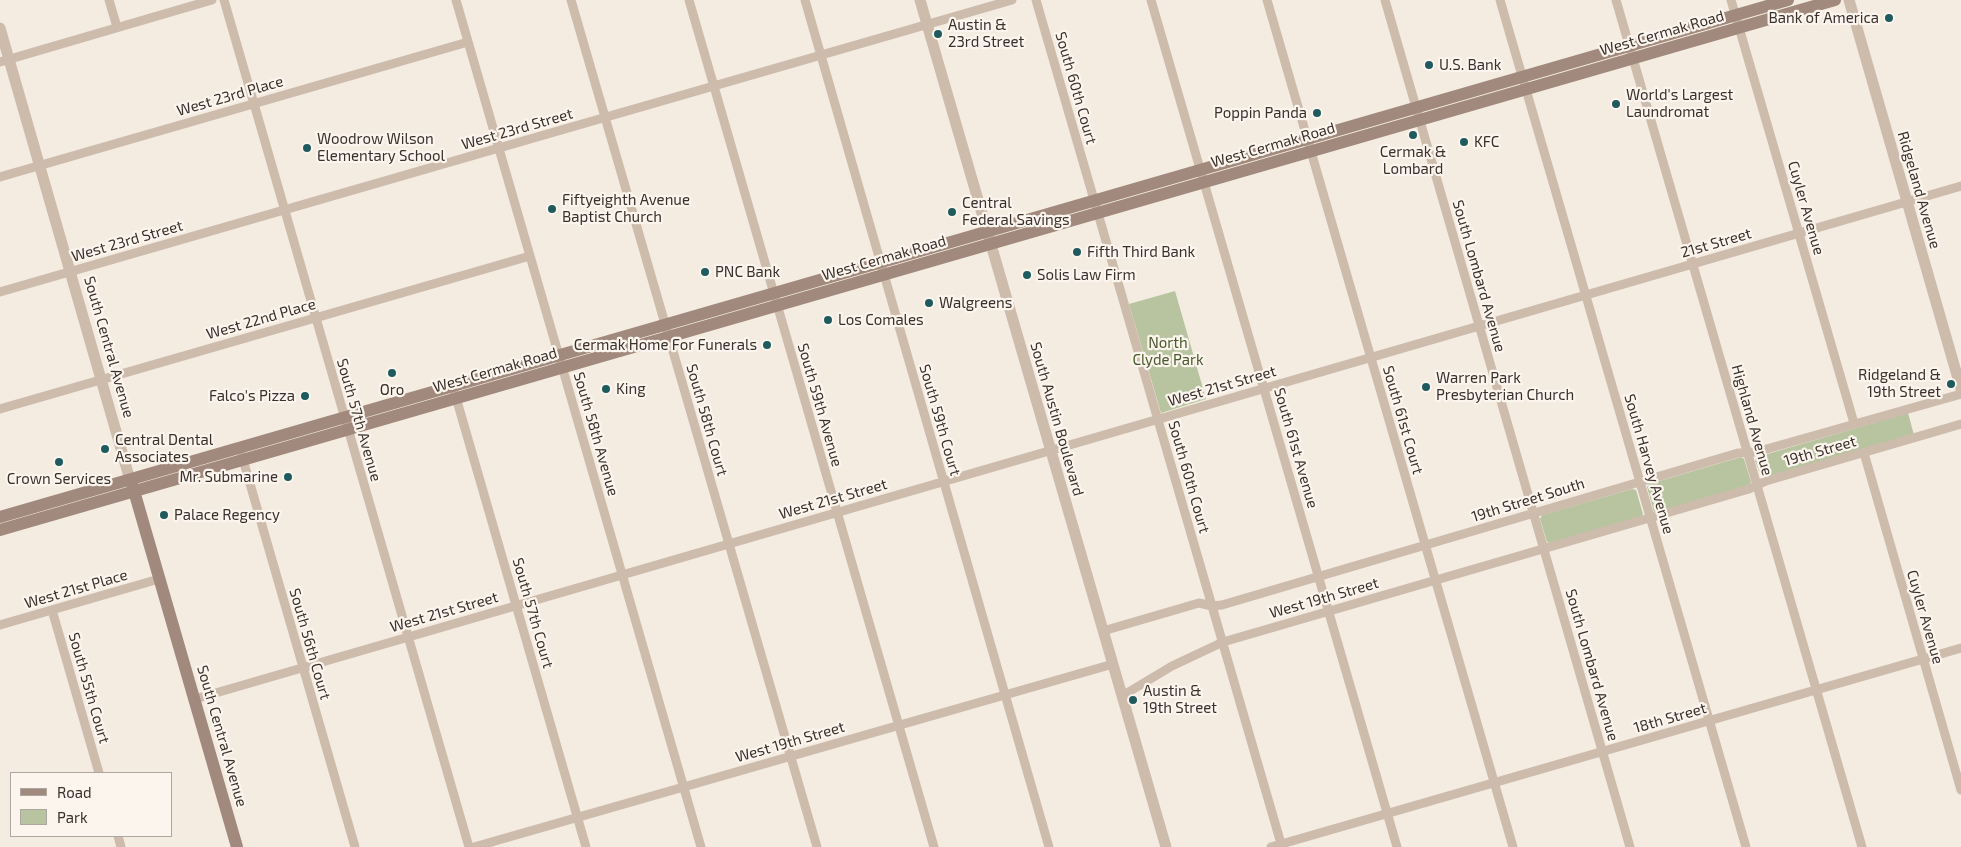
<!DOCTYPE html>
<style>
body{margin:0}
#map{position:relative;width:1961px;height:847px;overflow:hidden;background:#f4ebe1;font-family:"Exo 2",sans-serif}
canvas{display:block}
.legend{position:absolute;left:10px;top:772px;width:162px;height:65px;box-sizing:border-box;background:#fbf5ee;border:1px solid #aea6a0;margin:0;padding:6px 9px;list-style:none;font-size:15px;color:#3b302b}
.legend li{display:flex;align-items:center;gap:10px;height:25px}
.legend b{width:25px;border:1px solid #aea6a0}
</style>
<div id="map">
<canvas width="1961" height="847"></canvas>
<ul class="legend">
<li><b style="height:6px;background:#a18a7d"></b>Road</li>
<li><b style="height:14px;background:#b8c4a0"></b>Park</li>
</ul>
</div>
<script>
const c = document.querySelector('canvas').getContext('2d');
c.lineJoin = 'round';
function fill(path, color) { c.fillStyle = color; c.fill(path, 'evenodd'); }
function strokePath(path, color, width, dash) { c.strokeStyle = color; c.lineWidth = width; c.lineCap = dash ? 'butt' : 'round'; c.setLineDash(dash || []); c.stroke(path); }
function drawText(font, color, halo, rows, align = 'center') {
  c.font = font + ' "Exo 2",sans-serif'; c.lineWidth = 4.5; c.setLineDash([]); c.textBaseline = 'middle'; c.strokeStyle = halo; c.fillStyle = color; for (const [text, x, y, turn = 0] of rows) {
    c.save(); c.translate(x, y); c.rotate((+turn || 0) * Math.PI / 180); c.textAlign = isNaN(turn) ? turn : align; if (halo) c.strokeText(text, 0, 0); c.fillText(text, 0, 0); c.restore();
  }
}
fill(new Path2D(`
 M1175 291 1206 399 1161 413 1129 304Z
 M1908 413 1914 435 1765 478 1761 476 1755 461 1757 457Z
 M1741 457 1744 459 1751 482 1749 486 1657 513 1654 512 1647 487 1649 484Z
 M1632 489 1636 490 1643 514 1641 518 1550 543 1547 542 1540 519 1542 515Z`), '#b8c4a0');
strokePath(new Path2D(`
 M109 0 117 27
 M224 0 469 847
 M456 0 701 847
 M571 0 817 847
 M689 0 934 847
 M805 0 1049 847
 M1036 0 1282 847
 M1151 0 1397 847
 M1267 0 1513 847
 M1385 0 1630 847
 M1500 0 1746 847
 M1616 0 1862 847
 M1731 0 1854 423
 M0 62 212 0
 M0 177 468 42
 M0 292 1012 0
 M455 394 586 847
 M0 409 530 256
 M1864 453 1961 790
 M242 456 355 847
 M52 610 99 773
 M0 625 159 579
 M1103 631 1199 603 1212 606 1222 605 1738 453 1756 452 1961 394
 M1122 696 1172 666 1223 642 1749 489 1766 481 1961 424
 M195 699 1961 186
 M118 836 121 847
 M474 847 1113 664
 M1271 847 1961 648`), '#cdbbac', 9);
strokePath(new Path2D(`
 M920 0 1166 847
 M1849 0 1961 389
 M0 28 130 480`), '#cdbbac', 11);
strokePath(new Path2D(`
 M132 484 237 847
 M0 517 1788 0
 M0 530 1835 0`), '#a18a7d', 12);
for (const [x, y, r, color] of [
 [1889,18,5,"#1f5a5e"],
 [938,34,5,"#1f5a5e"],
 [1429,65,5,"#1f5a5e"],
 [1616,104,5,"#1f5a5e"],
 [1317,113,5,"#1f5a5e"],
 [1413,135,5,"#1f5a5e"],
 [1464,142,5,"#1f5a5e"],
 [307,148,5,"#1f5a5e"],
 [552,209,5,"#1f5a5e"],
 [952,212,5,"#1f5a5e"],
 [1077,252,5,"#1f5a5e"],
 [705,272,5,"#1f5a5e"],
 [1027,275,5,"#1f5a5e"],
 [929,303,5,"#1f5a5e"],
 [828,320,5,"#1f5a5e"],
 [767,345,5,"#1f5a5e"],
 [392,373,5,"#1f5a5e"],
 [1951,384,5,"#1f5a5e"],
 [1426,387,5,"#1f5a5e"],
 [606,389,5,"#1f5a5e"],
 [305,396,5,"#1f5a5e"],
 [105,449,5,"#1f5a5e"],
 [59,462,5,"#1f5a5e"],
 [288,477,5,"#1f5a5e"],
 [164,515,5,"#1f5a5e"],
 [1133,700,5,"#1f5a5e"]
]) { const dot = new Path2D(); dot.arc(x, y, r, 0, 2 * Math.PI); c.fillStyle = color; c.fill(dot); strokePath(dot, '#fbf5ee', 2); }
drawText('15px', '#3b302b', '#fbf5ee', [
 ["Bank of America",1879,18,"right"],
 ["Austin &",948,25],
 ["23rd Street",948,42],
 ["U.S. Bank",1439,65],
 ["World's Largest",1626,95],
 ["Laundromat",1626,112],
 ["Poppin Panda",1307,113,"right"],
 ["Woodrow Wilson",317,139],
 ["Elementary School",317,156],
 ["KFC",1474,142],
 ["Cermak &",1413,152,"center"],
 ["Lombard",1413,169,"center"],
 ["Fiftyeighth Avenue",562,200],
 ["Baptist Church",562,217],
 ["Central",962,203],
 ["Federal Savings",962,220],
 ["Fifth Third Bank",1087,252],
 ["PNC Bank",715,272],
 ["Solis Law Firm",1037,275],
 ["Walgreens",939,303],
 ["Los Comales",838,320],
 ["Cermak Home For Funerals",757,345,"right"],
 ["Ridgeland &",1941,375,"right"],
 ["19th Street",1941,392,"right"],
 ["Warren Park",1436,378],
 ["Presbyterian Church",1436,395],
 ["King",616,389],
 ["Oro",392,390,"center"],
 ["Falco's Pizza",295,396,"right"],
 ["Central Dental",115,440],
 ["Associates",115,457],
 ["Mr. Submarine",278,477,"right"],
 ["Crown Services",59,479,"center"],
 ["Palace Regency",174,515],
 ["Austin &",1143,691],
 ["19th Street",1143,708]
], 'left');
drawText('15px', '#3b302b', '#fbf5ee', [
 ["West Cermak Road",1662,33,-16],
 ["South 60th Court",1076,88,74],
 ["West 23rd Place",230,96,-16],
 ["West 23rd Street",517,129,-16],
 ["West Cermak Road",1273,145,-16],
 ["Ridgeland Avenue",1919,190,74],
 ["Cuyler Avenue",1806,208,74],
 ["West 23rd Street",127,241,-16],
 ["21st Street",1716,243,-16],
 ["West Cermak Road",884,258,-16],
 ["South Lombard Avenue",1479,276,74],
 ["West 22nd Place",261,319,-16],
 ["South Central Avenue",109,347,74],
 ["West Cermak Road",495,370,-16],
 ["West 21st Street",1222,386,-16],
 ["South 59th Avenue",820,405,74],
 ["South Austin Boulevard",1057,419,74],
 ["South 57th Avenue",359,420,74],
 ["South 58th Court",707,420,74],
 ["South 59th Court",940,420,74],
 ["South 61st Court",1403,420,74],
 ["Highland Avenue",1752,420,74],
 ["South 58th Avenue",596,434,74],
 ["South 61st Avenue",1296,448,74],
 ["19th Street",1820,451,-16],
 ["South Harvey Avenue",1649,464,74],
 ["South 60th Court",1189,477,74],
 ["West 21st Street",833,499,-16],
 ["19th Street South",1528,500,-17],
 ["West 21st Place",76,589,-16],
 ["West 19th Street",1324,598,-16],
 ["West 21st Street",444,612,-16],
 ["South 57th Court",533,613,74],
 ["Cuyler Avenue",1925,617,74],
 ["South 56th Court",310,644,74],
 ["South Lombard Avenue",1592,665,74],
 ["South 55th Court",89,688,74],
 ["18th Street",1670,718,-16],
 ["South Central Avenue",222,736,74],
 ["West 19th Street",790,742,-16]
]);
drawText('15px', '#4a5a2e', '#fbf5ee', [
 ["North",1168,343],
 ["Clyde Park",1168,360]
]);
</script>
